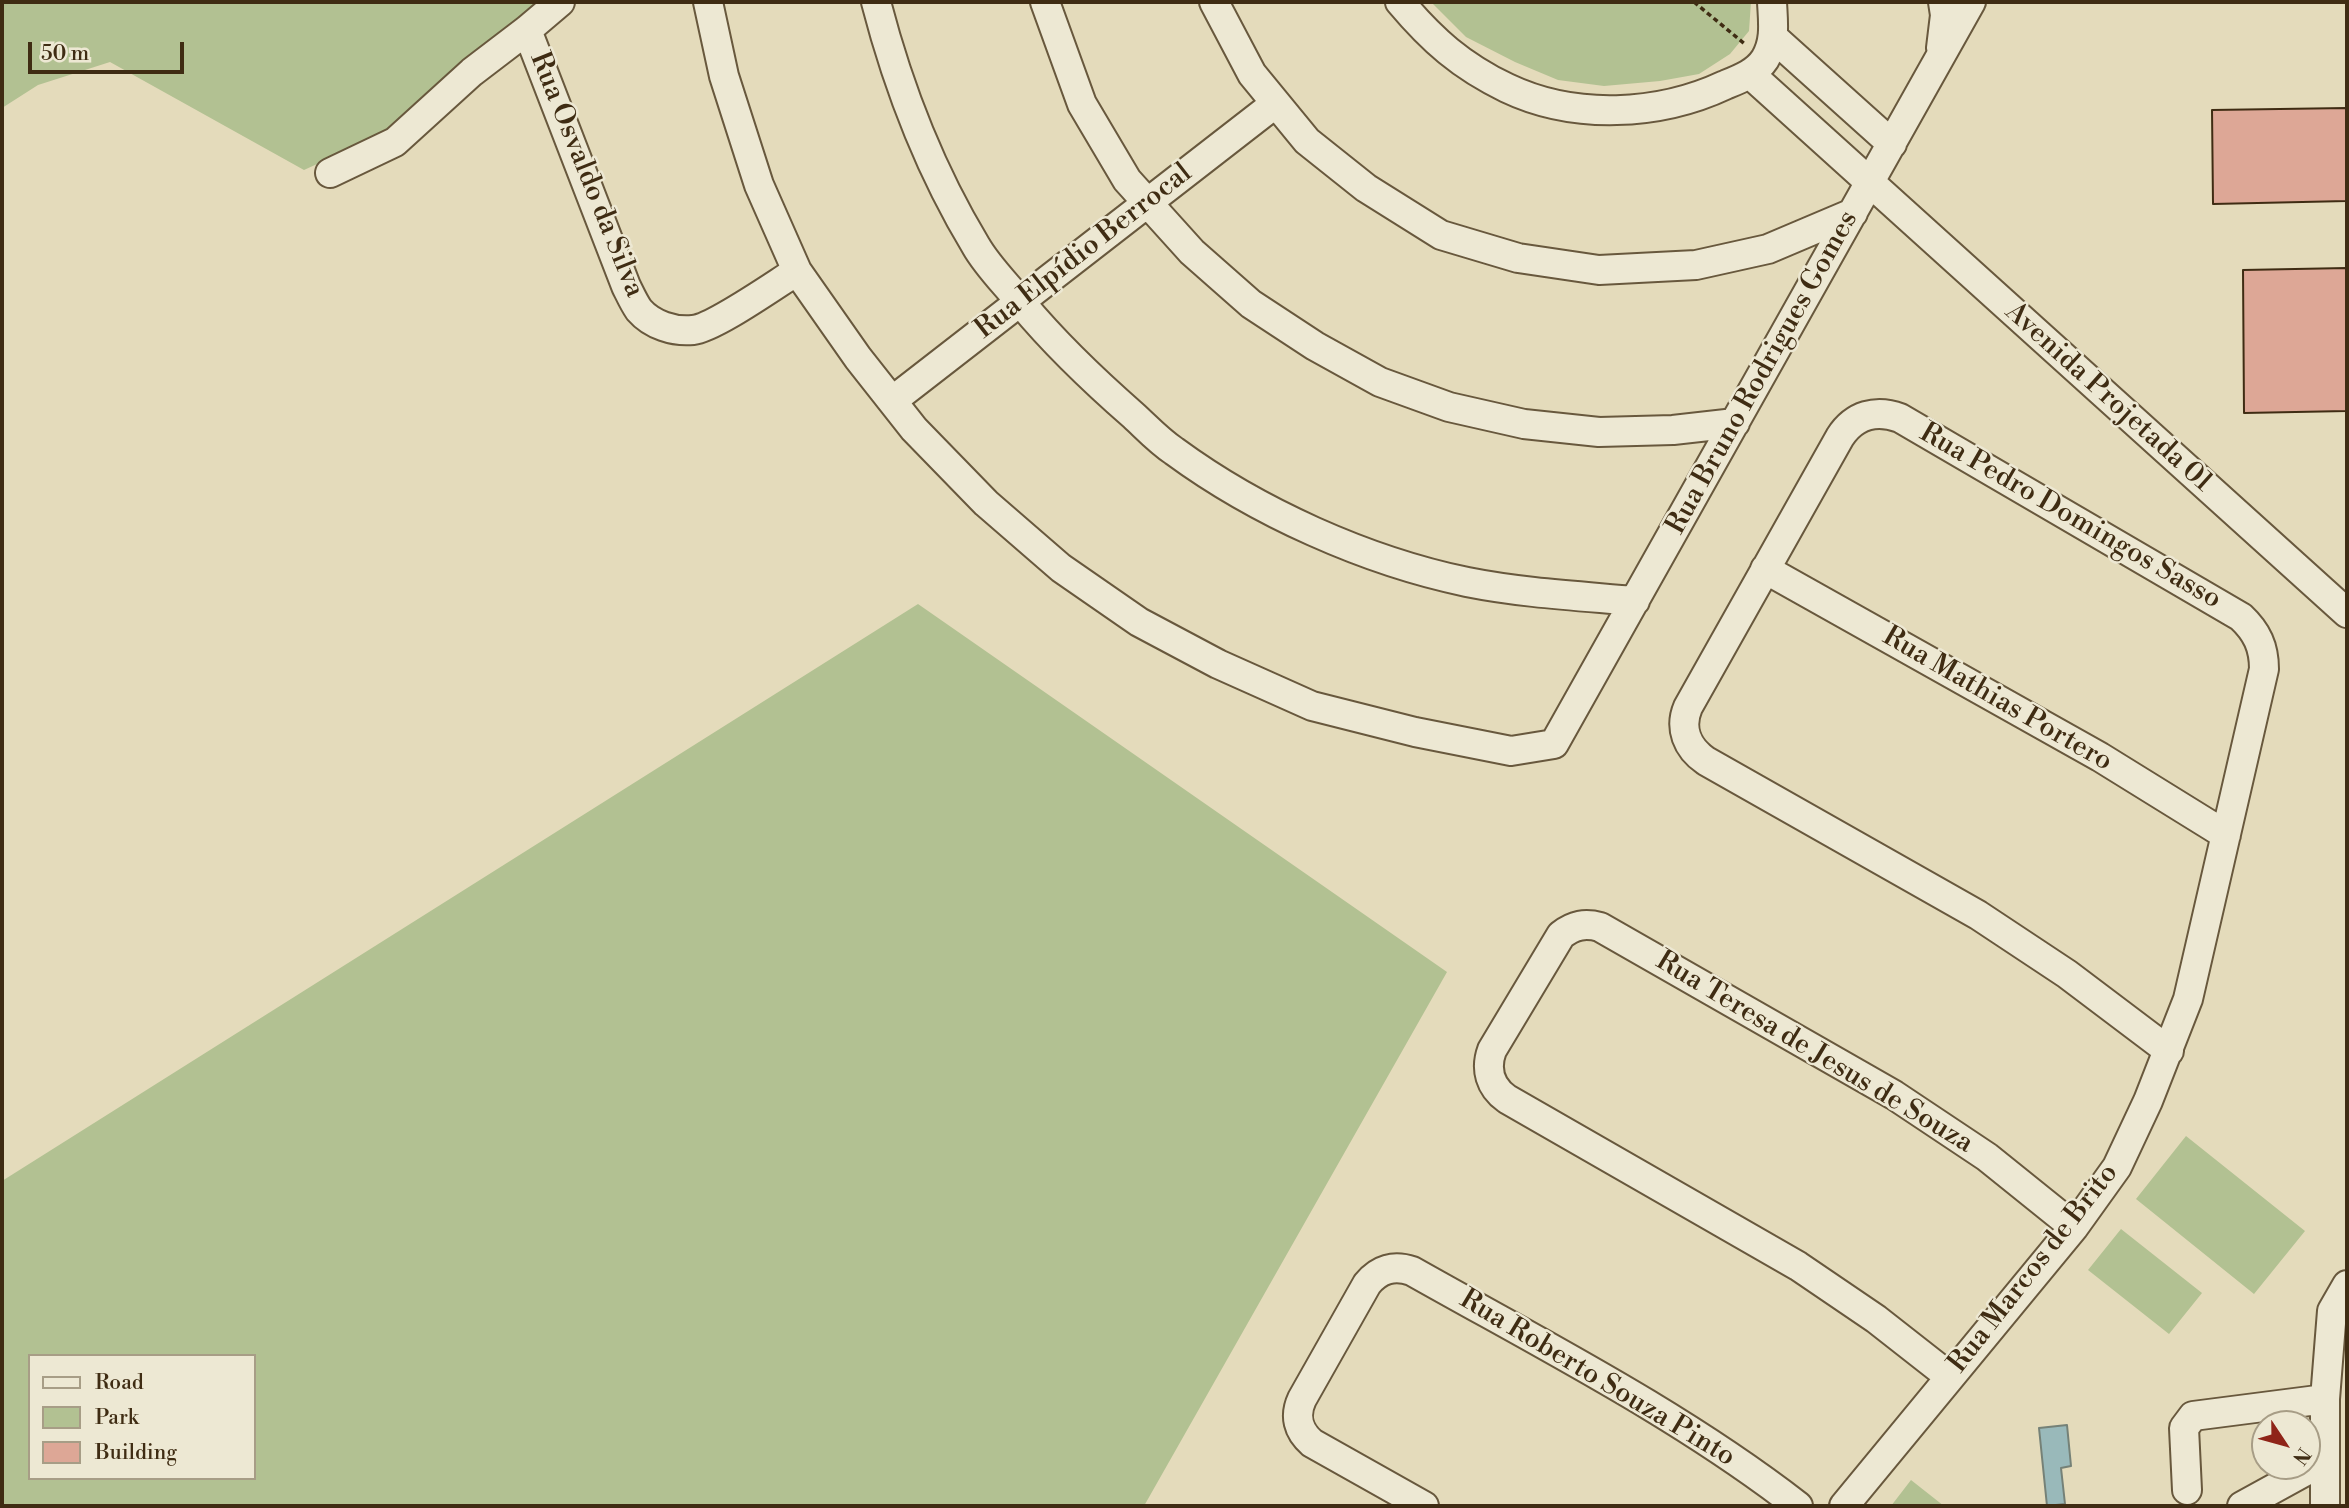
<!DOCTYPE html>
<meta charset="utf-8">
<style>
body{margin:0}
#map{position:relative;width:2349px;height:1508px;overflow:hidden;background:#e4dbbb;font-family:"Libre Bodoni",serif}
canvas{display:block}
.frame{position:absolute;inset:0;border:4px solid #3f2c13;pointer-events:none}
.legend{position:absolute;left:28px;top:1354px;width:228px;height:126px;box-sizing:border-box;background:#ede8d3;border:2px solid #a79d86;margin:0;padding:9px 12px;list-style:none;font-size:21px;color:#3f2c13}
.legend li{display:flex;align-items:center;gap:14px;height:35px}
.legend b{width:35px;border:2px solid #a79d86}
.north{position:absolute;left:2251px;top:1410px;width:70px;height:70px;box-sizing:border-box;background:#ede8d3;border:2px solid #a79d86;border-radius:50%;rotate:126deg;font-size:19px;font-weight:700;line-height:28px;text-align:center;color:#3f2c13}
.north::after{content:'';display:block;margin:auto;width:24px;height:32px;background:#8f2418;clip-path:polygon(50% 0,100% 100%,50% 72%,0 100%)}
.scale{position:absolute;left:28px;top:42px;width:156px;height:32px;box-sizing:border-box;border:4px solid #3f2c13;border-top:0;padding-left:9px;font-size:21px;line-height:24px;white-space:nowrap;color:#3f2c13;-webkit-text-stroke:5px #ede8d3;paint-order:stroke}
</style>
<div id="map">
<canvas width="2349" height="1508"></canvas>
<div class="frame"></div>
<ul class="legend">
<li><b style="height:9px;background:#ede8d3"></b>Road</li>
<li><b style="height:19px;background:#b2c192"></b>Park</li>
<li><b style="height:19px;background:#dda796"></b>Building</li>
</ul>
<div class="north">N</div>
<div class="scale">50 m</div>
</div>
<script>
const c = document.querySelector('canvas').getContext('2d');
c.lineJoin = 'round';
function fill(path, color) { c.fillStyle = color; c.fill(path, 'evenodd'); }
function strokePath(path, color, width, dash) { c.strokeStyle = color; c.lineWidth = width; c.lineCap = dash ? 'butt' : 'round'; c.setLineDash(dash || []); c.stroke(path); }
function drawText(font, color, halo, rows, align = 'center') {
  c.font = font + ' "Libre Bodoni",serif'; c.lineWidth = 5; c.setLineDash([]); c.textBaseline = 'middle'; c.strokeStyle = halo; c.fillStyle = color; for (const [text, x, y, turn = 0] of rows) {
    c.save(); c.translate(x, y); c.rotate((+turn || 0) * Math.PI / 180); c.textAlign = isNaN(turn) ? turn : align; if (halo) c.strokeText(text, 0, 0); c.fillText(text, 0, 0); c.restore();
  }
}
fill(new Path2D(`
 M2 2H542L387 132 304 170 110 62 38 85 2 108Z
 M1431 2H1751L1749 31 1730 54 1699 74 1660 81 1604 86 1558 80 1515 62 1466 37Z
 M918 604 1447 972 1144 1506H2V1181ZM30 1356H254V1478H30Z
 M2186 1136 2305 1231 2254 1294 2136 1199Z
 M2121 1229 2202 1293 2169 1334 2088 1270Z
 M1911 1480 1944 1506H1891Z`), '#b2c192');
const water = new Path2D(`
 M2067 1425 2071 1466 2061 1468 2065 1504 2047 1506 2039 1428Z`);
fill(water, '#99b9ba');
strokePath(water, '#758177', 2);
const building = new Path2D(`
 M2347 108V201L2213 204 2212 110Z
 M2347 268V411L2244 413 2243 270Z`);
fill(building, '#dda796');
strokePath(building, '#3f2c13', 2);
const minor = new Path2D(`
 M708 2 724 76 759 185 797 271 858 358 914 429 986 503 1061 568 1139 622 1218 664 1312 706 1415 732 1511 751 1554 744 1971 2
 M876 2C898 87 930 170 976 246 988 267 1007 285 1022 304 1056 345 1094 381 1134 416 1147 428 1159 441 1174 451 1257 512 1366 561 1467 582 1522 593 1579 596 1635 601
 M1045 2 1082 104 1127 180 1192 252 1251 304 1315 346 1380 382 1449 407 1524 424 1599 432 1673 430 1735 423
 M1214 2 1252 74 1307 141 1366 188 1441 235 1518 258 1599 270 1696 265 1768 249 1853 213
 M1400 2C1432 40 1461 66 1507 88 1574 120 1659 116 1725 85 1740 79 1756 73 1765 59 1776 41 1773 22 1772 2
 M527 30 626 286C630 294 634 303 639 310 652 325 674 332 693 330 714 328 776 284 797 271
 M1774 38 1892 144
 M1941 48 1945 15 1943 2
 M1750 74 2347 613
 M330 173 395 142 472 72 527 30 560 2
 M892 401 1276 103
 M1765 569 2100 757 2226 835
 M1950 1377 1876 1319 1798 1266 1507 1099C1490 1087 1485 1069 1492 1050L1561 935C1574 925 1585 923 1600 927L1894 1095 1987 1157 2074 1227
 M2187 1490 2184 1428 2193 1416 2325 1399
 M1424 1506 1312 1443C1298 1431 1294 1416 1302 1399L1367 1284C1379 1269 1394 1265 1412 1271 1543 1345 1679 1414 1798 1506
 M1844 1506 2074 1227 2117 1167 2148 1101 2188 999 2264 669C2264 647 2257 632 2241 617L1900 418C1876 409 1854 415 1840 437L1688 707C1679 728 1687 748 1706 761L1978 915 2067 974 2169 1051
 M2242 1506 2324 1461
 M2325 1506V1399L2332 1311 2347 1285`);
strokePath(minor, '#68583d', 32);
strokePath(new Path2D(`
 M1694 2 1746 45`), '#3f2c13', 3.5, [5, 3.5]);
strokePath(minor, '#ede8d3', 28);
drawText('28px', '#3f2c13', '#ede8d3', [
 ["Rua Osvaldo da Silva",586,175,68],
 ["Rua Elpídio Berrocal",1084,252,-38],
 ["Rua Bruno Rodrigues Gomes",1763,373,-61],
 ["Avenida Projetada 01",2108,398,42],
 ["Rua Pedro Domingos Sasso",2070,517,30],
 ["Rua Mathias Portero",1997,700,30],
 ["Rua Teresa de Jesus de Souza",1814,1053,31],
 ["Rua Marcos de Brito",2034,1269,-52],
 ["Rua Roberto Souza Pinto",1597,1379,31]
]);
</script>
